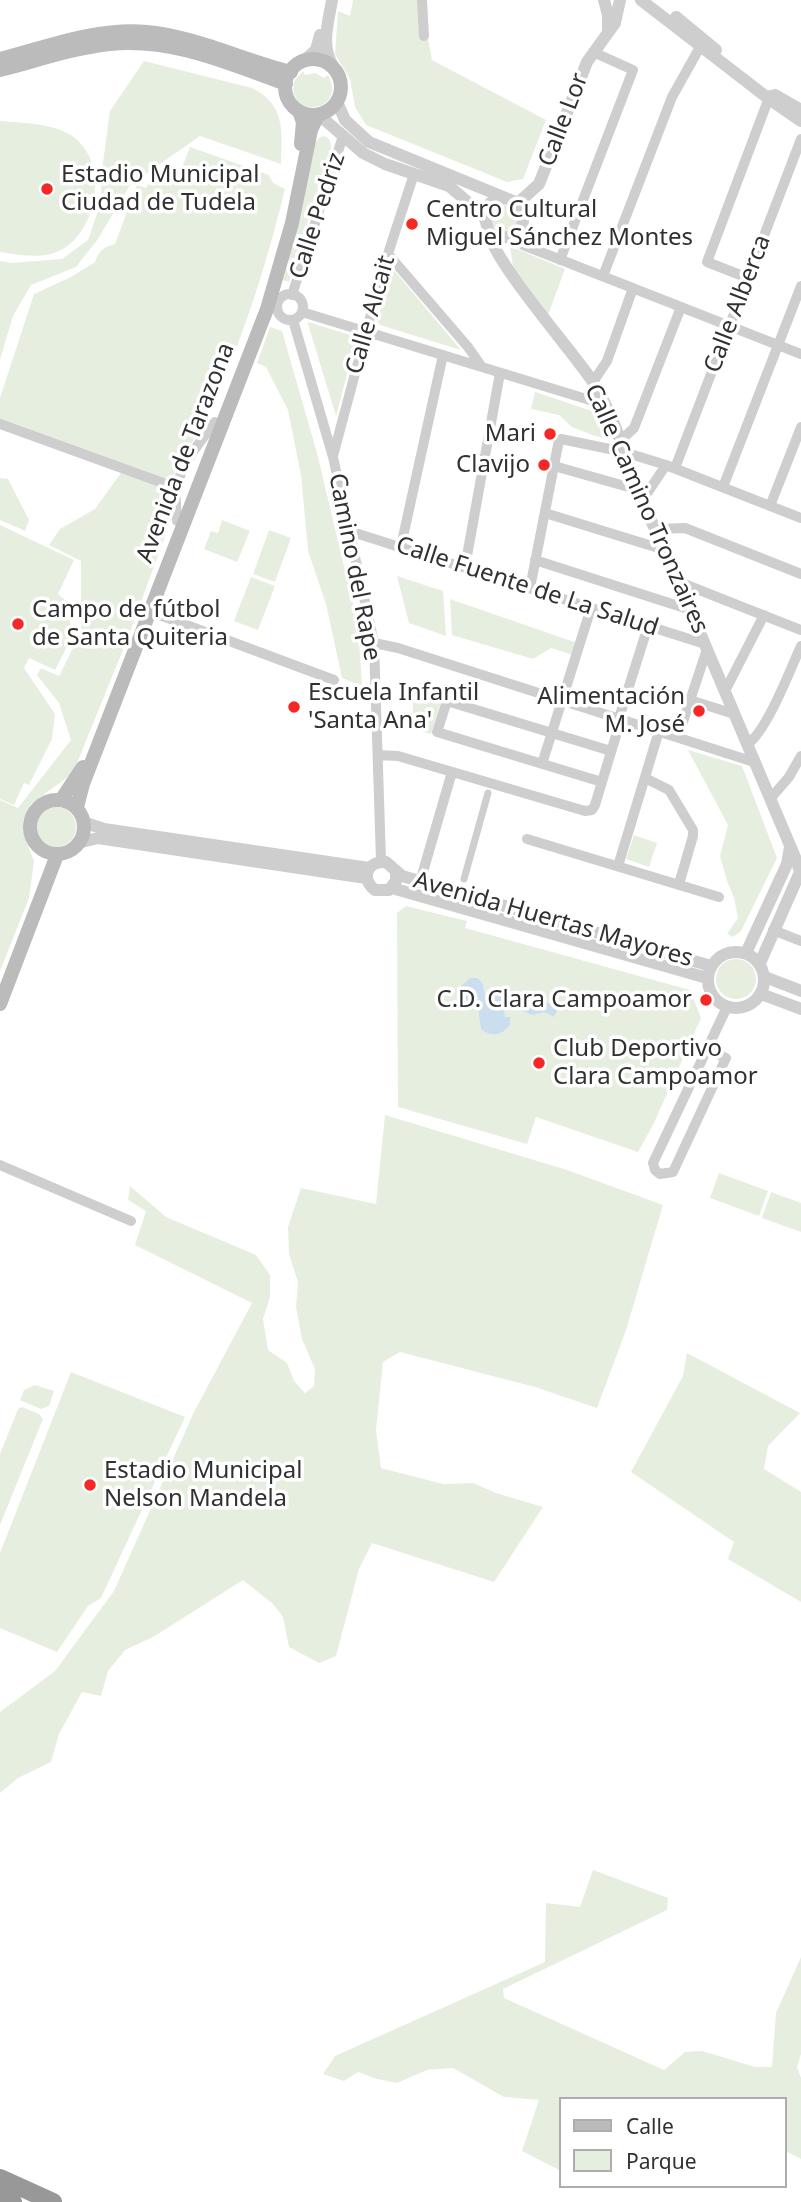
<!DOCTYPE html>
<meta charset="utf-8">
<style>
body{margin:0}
#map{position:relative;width:801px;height:2202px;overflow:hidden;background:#fff;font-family:"Noto Sans",sans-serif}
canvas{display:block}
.legend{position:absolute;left:559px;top:2097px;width:228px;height:91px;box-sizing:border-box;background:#fff;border:2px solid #adadad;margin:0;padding:9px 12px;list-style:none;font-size:21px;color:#313131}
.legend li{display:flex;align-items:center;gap:14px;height:35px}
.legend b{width:35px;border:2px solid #adadad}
</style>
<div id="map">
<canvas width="801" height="2202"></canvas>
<ul class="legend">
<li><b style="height:9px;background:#bbb"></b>Calle</li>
<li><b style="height:19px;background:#e6efdf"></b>Parque</li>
</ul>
</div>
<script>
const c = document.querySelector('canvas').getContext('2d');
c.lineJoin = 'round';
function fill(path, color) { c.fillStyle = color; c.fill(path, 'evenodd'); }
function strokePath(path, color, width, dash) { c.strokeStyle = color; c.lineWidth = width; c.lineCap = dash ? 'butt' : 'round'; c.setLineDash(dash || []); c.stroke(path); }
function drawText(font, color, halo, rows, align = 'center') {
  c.font = font + ' "Noto Sans",sans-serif'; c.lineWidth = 7; c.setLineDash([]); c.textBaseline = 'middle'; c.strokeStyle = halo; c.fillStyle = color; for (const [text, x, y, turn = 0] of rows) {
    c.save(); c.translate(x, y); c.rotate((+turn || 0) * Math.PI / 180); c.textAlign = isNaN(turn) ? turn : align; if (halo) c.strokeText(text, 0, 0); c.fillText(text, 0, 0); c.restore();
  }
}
fill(new Path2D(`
 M353 0H421L432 60 546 120 523 179 507 182 366 125 355 107 350 79 335 54 338 11 350 16Z
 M144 61 252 88C286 105 282 132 281 164L200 136 130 185 98 239 76 267 31 285 13 316 0 360V261L11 263 62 259 88 240 101 202 102 170 110 111Z
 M303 71 305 75 315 73 324 78 328 75C348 113 286 120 294 81Z
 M0 121C22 123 49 123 69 134 109 157 100 227 63 249 44 260 21 255 0 252Z
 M325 136 330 140 331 148 289 282 283 280 300 219 314 144 320 137Z
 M190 147 269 175 273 183 285 189C268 260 245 331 216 398 204 426 186 451 172 478L170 480 0 421V398L34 294 71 277 95 262C98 251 104 247 115 244L137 185 146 188C154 173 164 169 181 170Z
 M490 217a14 14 0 1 1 28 0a14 14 0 1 1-28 0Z
 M510 246 565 269 548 315 513 267Z
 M393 269 461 350 380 325 377 321Z
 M308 322 357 337 336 416 308 324Z
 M270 327 282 331 317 453 358 625 362 686 342 678 326 604 308 551 301 475 288 410 266 367 257 363Z
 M535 392 601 414 609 427V435L606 438 595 436 572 427 559 415 531 409Z
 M123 470 168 490 174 512 127 640 73 773 31 804 23 820 26 841 34 861 29 898 0 971V800L18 808 71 740 59 703 37 675 41 668 59 676 81 632V561L49 545 60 529 95 509Z
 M0 478 8 479 29 520 25 531 0 520Z
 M222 520 250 531 237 562 204 549 211 531 218 533Z
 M0 525 74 560 58 594 65 600 73 635 55 670 29 658 24 668 55 714 52 739 29 785 24 783 14 805 0 799Z
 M269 530 291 538 275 582 253 574Z
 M397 576 443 591 446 636 409 623Z
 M251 577 275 586 258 630 234 621Z
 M450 599 577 643 573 655 551 648 533 659 452 635Z
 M412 687 443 695 431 734 414 729Z
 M688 750 742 766 777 858 741 931 733 937 727 934 738 918 734 898 727 881 720 856 728 825Z
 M36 827a20 20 0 1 1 40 0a20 20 0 1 1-40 0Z
 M634 835 657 843 649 867 626 859Z
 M406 906 467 921 465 928 690 990 701 1018 653 1125 638 1152 536 1117 527 1144 398 1107 397 913Z
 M716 979a20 20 0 1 1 40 0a20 20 0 1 1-40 0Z
 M385 1115 567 1170 663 1205 626 1330 597 1408 535 1387 400 1352 383 1362 376 1430 381 1468 443 1484 473 1483 496 1493 543 1507 494 1582 372 1543 359 1569 336 1656 319 1663 289 1647 283 1617 273 1604 243 1580 153 1637 125 1650 108 1671 101 1696 82 1692 59 1734 51 1762 18 1778 0 1793V1712L55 1671 114 1591 194 1412 252 1303 135 1245 146 1211 128 1200 130 1186 166 1217 256 1255 270 1275V1297L263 1319 268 1350 287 1363 294 1381 305 1393 314 1386 315 1369 302 1339 296 1307 298 1282 289 1254 288 1227 301 1188 376 1204Z
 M719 1173 768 1191 759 1216 710 1198Z
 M771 1192 801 1203V1232L762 1218Z
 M687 1353 800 1413 768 1446 764 1469 801 1492V1602L728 1559 734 1542 631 1472 683 1376Z
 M71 1372 185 1417 101 1598 88 1606 57 1652 0 1628V1553Z
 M35 1385 54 1391 49 1406 41 1409 20 1400 24 1390Z
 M22 1407 39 1414 43 1419 0 1525V1454L18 1409Z
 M593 1870 668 1898 667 1910 503 1989 504 1998 664 2070 685 2052 702 2051 755 2067H772L776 2013 801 1957V2054L797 2067 801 2078V2159L785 2151V2099L658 2097 561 2099V2171L522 2151 539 2100 504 2097 453 2068 427 2070 397 2083 377 2079 358 2072 344 2081 323 2074 335 2056 545 1962 546 1903 580 1907Z`), '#e6efdf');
fill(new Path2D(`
 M470 978H478L483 984 486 1002 489 1004 493 989 559 1006 554 1017 545 1012 532 1015 514 1007 504 1012 505 1017H510V1025C502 1035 492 1038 481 1029L478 1008C466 1005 461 1003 456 991Z`), '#cadef0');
strokePath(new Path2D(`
 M464 879 488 793`), '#cecece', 7);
strokePath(new Path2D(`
 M422 0 424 36
 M513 236 523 245 801 354
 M388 254 468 347 482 367
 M560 260 633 70 593 52
 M603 276 672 97 700 47 705 45
 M748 278 707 262 770 95
 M277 307a13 13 0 1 1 26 0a13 13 0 1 1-26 0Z
 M292 295 343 136
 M302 312 606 405
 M293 320 333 457 374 643 381 861
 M593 382 607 361 633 288
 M0 424 177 488
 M620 441 634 428 681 307
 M333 456 383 269 414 174
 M554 466 639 490
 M675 468 801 139
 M723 487 801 286
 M642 501 666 465
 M770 506 801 427
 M545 513 665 550
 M177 521C177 511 175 501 176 492 179 465 200 443 215 422
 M656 529 685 528 801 574
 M349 531 705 644
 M401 546 443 355
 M535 560 691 610
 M465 567 500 373
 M679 582 801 630
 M530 588 559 440 561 439 624 452 666 465 801 518
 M151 608 157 614 334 680
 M374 643 398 648 754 762
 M725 691 764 615
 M690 700 734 714
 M619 718 648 626
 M678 737 707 649
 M747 745C768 729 789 672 801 646
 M378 755 398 756 585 811 592 810 595 805 621 719
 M542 764 591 608
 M645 778 669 790 693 830V836L679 884
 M602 782 437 732 447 701 611 751
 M770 799 789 777 801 756
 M527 839 719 897
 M618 866 659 731
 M420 882 452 772
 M773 930 801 941
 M707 1049 726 1058 673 1172 660 1174 655 1170 653 1163 727 1007
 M0 1165 131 1221`), '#cecece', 10);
strokePath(new Path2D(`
 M332 0C328 25 320 45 334 68
 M604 0 608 15V30
 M641 0 769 99 801 121
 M676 17 716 50
 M301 63 316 50 320 35
 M775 95 801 110
 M337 102 345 120 369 142 518 203C534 225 511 248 489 232L484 216 490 203 503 198
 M319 115 363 153 385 164 449 186 484 216
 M518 203 539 184 587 62 615 23 620 0
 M489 232C491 258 573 352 593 382 616 418 626 461 642 501 649 518 658 533 665 550L797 862 800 872 760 963
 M83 822 104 829 369 868
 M78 843 98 838 366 878
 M396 872V881L389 890H375C360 878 367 861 386 862L402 876 711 966
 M392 888 707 978
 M708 980a28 28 0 1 1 56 0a28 28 0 1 1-56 0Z
 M746 953 787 864 790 847
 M765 977 801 991
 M761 994 801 1009`), '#cecece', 12);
strokePath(new Path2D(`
 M0 59C47 47 98 27 147 32 197 37 242 60 291 72
 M285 87a28 28 0 1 1 56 0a28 28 0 1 1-56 0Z
 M0 70C36 61 73 48 110 44 171 37 230 64 286 84
 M299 111 303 122 301 144
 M30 827a27 27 0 1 1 54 0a27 27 0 1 1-54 0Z
 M61 800 83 767
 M77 807 83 784 267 309 292 223 311 130 318 115
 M0 1004 57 855`), '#bbb', 14);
strokePath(new Path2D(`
 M0 2178 53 2202
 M0 2195 13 2202`), '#989898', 18);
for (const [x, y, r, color] of [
 [47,189,7,"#f62826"],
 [412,224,7,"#f62826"],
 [550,434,7,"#f62826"],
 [544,465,7,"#f62826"],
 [18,624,7,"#f62826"],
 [294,707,7,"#f62826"],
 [699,711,7,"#f62826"],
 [706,1000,7,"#f62826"],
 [539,1063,7,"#f62826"],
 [90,1485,7,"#f62826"]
]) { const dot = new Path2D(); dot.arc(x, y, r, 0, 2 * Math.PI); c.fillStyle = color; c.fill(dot); strokePath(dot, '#fff', 2.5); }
drawText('24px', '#313131', '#fff', [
 ["Calle Lor",564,120,-69],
 ["Calle Pedriz",318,216,-72],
 ["Calle Alberca",738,304,-69],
 ["Calle Alcait",371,315,-74],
 ["Avenida de Tarazona",186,453,-69],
 ["Calle Camino Tronzaires",646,509,66],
 ["Camino del Rape",354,567,79],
 ["Calle Fuente de La Salud",527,587,18],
 ["Avenida Huertas Mayores",553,920,16]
]);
drawText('24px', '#313131', '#fff', [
 ["Estadio Municipal",61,175],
 ["Ciudad de Tudela",61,203],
 ["Centro Cultural",426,210],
 ["Miguel Sánchez Montes",426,238],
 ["Mari",536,434,"right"],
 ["Clavijo",530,465,"right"],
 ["Campo de fútbol",32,610],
 ["de Santa Quiteria",32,638],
 ["Escuela Infantil",308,693],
 ["'Santa Ana'",308,721],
 ["Alimentación",685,697,"right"],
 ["M. José",685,725,"right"],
 ["C.D. Clara Campoamor",692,1000,"right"],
 ["Club Deportivo",553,1049],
 ["Clara Campoamor",553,1077],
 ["Estadio Municipal",104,1471],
 ["Nelson Mandela",104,1499]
], 'left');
</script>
